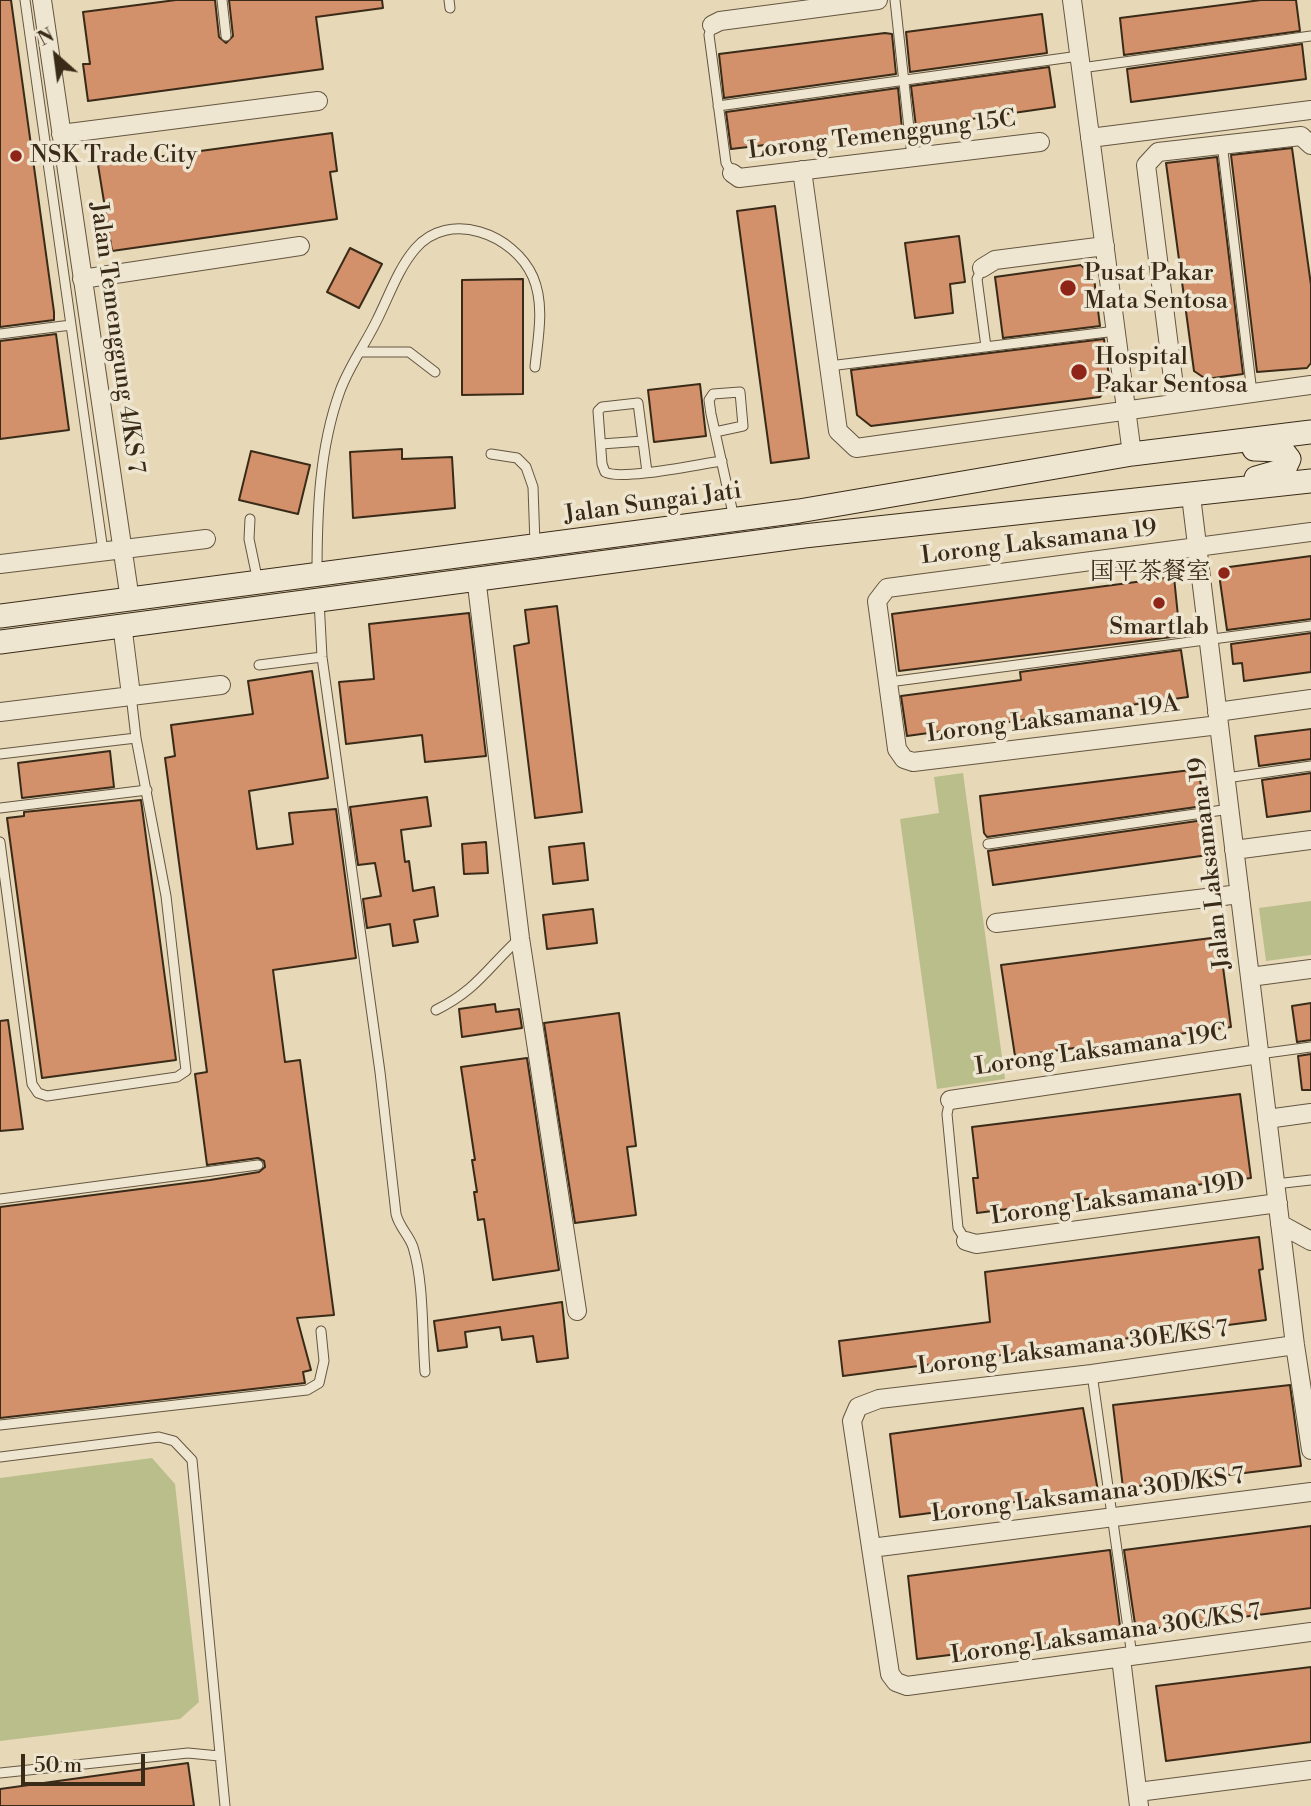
<!DOCTYPE html>
<meta charset="utf-8">
<style>
body{margin:0}
#map{position:relative;width:1311px;height:1806px;overflow:hidden;background:#e7d8b8;font-family:"Libre Bodoni",serif}
canvas{display:block}
.north{position:absolute;left:21px;top:21px;width:70px;height:70px;-webkit-text-stroke:5px #efe6d1;paint-order:stroke;rotate:332deg;font-size:19px;font-weight:700;line-height:28px;text-align:center;color:#392b18}
.north::after{content:'';display:block;margin:auto;width:24px;height:32px;background:#392b18;clip-path:polygon(50% 0,100% 100%,50% 72%,0 100%)}
.scale{position:absolute;left:21px;top:1754px;width:124px;height:32px;box-sizing:border-box;border:4px solid #392b18;border-top:0;padding-left:9px;font-size:21px;line-height:24px;white-space:nowrap;color:#392b18;-webkit-text-stroke:5px #efe6d1;paint-order:stroke}
</style>
<div id="map">
<canvas width="1311" height="1806"></canvas>
<div class="north">N</div>
<div class="scale">50 m</div>
</div>
<script>
const c = document.querySelector('canvas').getContext('2d');
c.lineJoin = 'round';
function fill(path, color) { c.fillStyle = color; c.fill(path, 'evenodd'); }
function strokePath(path, color, width, dash) { c.strokeStyle = color; c.lineWidth = width; c.lineCap = dash ? 'butt' : 'round'; c.setLineDash(dash || []); c.stroke(path); }
function drawText(font, color, halo, rows, align = 'center') {
  c.font = font + ' "Libre Bodoni","Noto Serif SC",serif'; c.lineWidth = 7; c.setLineDash([]); c.textBaseline = 'middle'; c.strokeStyle = halo; c.fillStyle = color; for (const [text, x, y, turn = 0] of rows) {
    c.save(); c.translate(x, y); c.rotate((+turn || 0) * Math.PI / 180); c.textAlign = isNaN(turn) ? turn : align; if (halo) c.strokeText(text, 0, 0); c.fillText(text, 0, 0); c.restore();
  }
}
fill(new Path2D(`
 M963 773 1005 1079 937 1089 900 819 939 813 934 777Z
 M1311 901V955L1266 961 1259 908Z
 M152 1458 175 1484 199 1702 180 1719 0 1741V1478Z`), '#babe8b');
const building = new Path2D(`
 M0 0H11L54 312V320L0 327Z
 M176 0H215L219 37 226 43 233 36 229 0H382L383 8 316 17 323 69 88 101 83 64H90L83 12Z
 M1261 0H1296L1300 31 1124 55 1120 18Z
 M1042 14 1047 53 910 72 906 32Z
 M885 33 892 34 896 74 724 98 719 54Z
 M1302 44 1306 79 1131 102 1127 69Z
 M1049 67 1055 107 916 127 911 86Z
 M898 88 902 129 731 149 726 112Z
 M332 133 337 171 330 172 337 219 112 251 98 165Z
 M1292 148 1311 285V363L1307 368 1257 372 1231 155Z
 M1217 157 1243 374 1206 379 1194 371 1166 163Z
 M775 206 809 458 771 463 737 211Z
 M959 236 965 282 950 284 953 313 915 318 905 243Z
 M350 248 382 264 359 308 327 292Z
 M1081 265 1094 278 1100 326 1003 338 995 277Z
 M523 279V394L462 395V280Z
 M56 334 69 430 0 439V341Z
 M1104 339 1110 384 1100 397 871 426 857 415 851 370Z
 M700 384 706 436 654 442 648 390Z
 M402 449V459L452 457 455 508 353 518 350 452Z
 M251 451 310 465 298 514 239 500Z
 M1311 556V619L1227 630 1220 581 1229 567Z
 M1174 577 1180 636 899 671 892 614Z
 M557 606 582 812 535 818 514 646 529 643 525 610Z
 M469 613 486 756 425 762 422 735 346 744 339 682 374 679 369 624Z
 M1311 633V672L1244 681 1242 663 1233 664 1231 644Z
 M1181 650 1188 697 907 736 901 696 1021 680 1020 672Z
 M312 671 328 778 249 791 257 849 293 844 289 813 336 809 356 958 273 970 285 1062 300 1060 334 1315 297 1318 311 1370 303 1372 305 1383 0 1418V1207L210 1180 259 1172 265 1167 264 1161 258 1158 207 1165 195 1074 207 1072 165 758 175 756 171 725 253 714 248 681Z
 M1311 729V759L1259 766 1255 736Z
 M110 751 114 787 22 798 18 763Z
 M1199 769 1203 806 987 837 984 833 980 796Z
 M1311 773V811L1267 817 1262 780Z
 M427 797 431 826 401 830 405 862 409 861 413 891 434 887 438 916 414 920 418 942 393 946 390 924 367 928 363 899 381 896 375 863 358 865 350 807Z
 M141 800 176 1060 42 1078 7 818 24 816V812Z
 M1204 820 1208 855 993 885 988 851Z
 M486 842 488 873 464 874 462 844Z
 M584 843 588 880 553 884 549 847Z
 M593 909 597 943 547 949 543 915Z
 M1219 937 1231 1027 1015 1056 1001 965Z
 M1311 1003V1040L1297 1042 1292 1006Z
 M495 1004 496 1012 519 1009 522 1028 462 1037 459 1009Z
 M619 1013 636 1146 627 1147 636 1215 575 1223 544 1023Z
 M8 1020 23 1129 0 1131V1021Z
 M1311 1054V1090H1302L1298 1056Z
 M527 1058 559 1270 493 1280 484 1219 478 1220 474 1192H477L472 1160H475L461 1067Z
 M1240 1094 1251 1178 977 1213 973 1178H978L972 1127Z
 M1259 1237 1263 1269 1259 1270 1266 1320 843 1376 839 1341 990 1322 985 1272Z
 M562 1302 568 1358 537 1362 533 1336 502 1340 500 1327 465 1332 467 1347 438 1351 434 1321Z
 M1290 1385 1301 1466 1123 1488 1113 1405Z
 M1083 1408 1098 1491 900 1517 890 1434Z
 M1311 1526V1608L1136 1631 1124 1550Z
 M1110 1550 1121 1634 917 1659 908 1576Z
 M1311 1667V1742L1166 1761 1156 1686Z
 M188 1763 194 1806H0V1789Z`);
fill(building, '#d2906b');
strokePath(building, '#392b18', 2);
const service = new Path2D(`
 M25 0 103 551
 M222 0 226 36
 M449 0 450 8
 M895 0 912 156
 M712 25 709 35 726 163 732 173
 M1081 68 1311 36
 M718 106 1079 56
 M1222 143 1252 393
 M982 268 977 279 986 347
 M0 334 71 325
 M361 352H409L435 372
 M829 366 1116 331
 M715 432 743 426 740 392 713 394 709 400 711 414 734 518
 M601 444 643 441
 M491 454 517 458 526 467 533 487 535 544
 M647 472 638 403 602 407 598 411 602 464 605 472C621 481 699 464 722 461
 M250 519 249 539 258 582
 M317 575C317 513 319 449 340 391 349 366 366 343 377 320 389 296 398 269 415 249 449 209 514 234 533 277 545 305 538 338 535 367
 M319 600 322 657 380 1072 396 1214C399 1227 409 1235 413 1247 424 1282 422 1335 425 1372
 M259 665 322 657
 M889 682 1311 626
 M0 754 136 738 131 695
 M1226 778 1311 766
 M0 808 147 790
 M0 842 32 1084 38 1093 47 1096 177 1077 186 1071 166 896 136 738
 M988 844 1230 809
 M436 1010C477 990 488 967 520 938
 M1259 1054 1311 1047
 M950 1100 947 1114 958 1228 966 1241
 M1275 1184 1311 1180
 M0 1199 258 1165
 M1092 1374 1132 1656
 M0 1425 307 1390 319 1383 324 1361 321 1331
 M0 1457 159 1437 174 1441 192 1460 225 1806
 M0 1773 188 1753 219 1756`);
const minor = new Path2D(`
 M42 0 130 600
 M1072 0 1132 454
 M712 25 720 21 878 0
 M61 134 318 101
 M1090 138 1311 110
 M802 170 838 431 856 448 1311 385
 M732 173 739 178 1040 142
 M982 268 995 260 1105 246
 M82 279 300 246
 M1176 402 1146 165 1158 152 1301 136 1311 145
 M1191 496 1295 1345 1311 1450
 M0 564 206 539
 M476 577 520 938 577 1311
 M122 624 131 695
 M0 712 221 685
 M1217 712 1311 699
 M1219 725 913 762 904 759 897 749 877 601 887 588 1311 532
 M1234 850 1311 840
 M996 923 1240 894
 M1250 977 1311 969
 M950 1100 1259 1054
 M1267 1119 1311 1113
 M1280 1224 1311 1241
 M966 1241 976 1244 1278 1203
 M1295 1345 1092 1374 879 1399 858 1407 852 1421 890 1674 896 1682 907 1686 1311 1632
 M871 1548 1311 1492
 M1121 1658 1139 1806
 M1138 1792 1311 1770`);
const secondary = new Path2D(`
 M1254 449 1282 450 1289 459 1284 470 1256 478
 M0 616 799 511 1132 454 1311 432
 M0 642 804 536 1311 481`);
strokePath(service, '#645640', 11);
strokePath(minor, '#645640', 20);
strokePath(secondary, '#392b18', 25);
strokePath(service, '#efe6d1', 9);
strokePath(minor, '#efe6d1', 18);
strokePath(secondary, '#efe6d1', 23);
for (const [x, y, r, color] of [
 [16,156,7,"#8f2418"],
 [1068,288,9,"#8f2418"],
 [1079,372,9,"#8f2418"],
 [1224,573,7,"#8f2418"],
 [1159,603,7,"#8f2418"]
]) { const dot = new Path2D(); dot.arc(x, y, r, 0, 2 * Math.PI); c.fillStyle = color; c.fill(dot); strokePath(dot, '#efe6d1', 2.5); }
drawText('24px', '#392b18', '#efe6d1', [
 ["Lorong Temenggung 15C",882,136,-7],
 ["Jalan Temenggung 4/KS 7",116,338,82],
 ["Jalan Sungai Jati",653,504,-8],
 ["Lorong Laksamana 19",1039,543,-7],
 ["Lorong Laksamana 19A",1053,720,-7],
 ["Jalan Laksamana 19",1211,863,-97],
 ["Lorong Laksamana 19C",1101,1051,-8],
 ["Lorong Laksamana 19D",1118,1200,-8],
 ["Lorong Laksamana 30E/KS 7",1073,1349,-7],
 ["Lorong Laksamana 30D/KS 7",1088,1496,-7],
 ["Lorong Laksamana 30C/KS 7",1106,1635,-8]
]);
drawText('24px', '#392b18', '#efe6d1', [
 ["NSK Trade City",30,156],
 ["Pusat Pakar",1084,274],
 ["Mata Sentosa",1084,302],
 ["Hospital",1095,358],
 ["Pakar Sentosa",1095,386],
 ["国平茶餐室",1210,573,"right"],
 ["Smartlab",1159,628,"center"]
], 'left');
</script>
